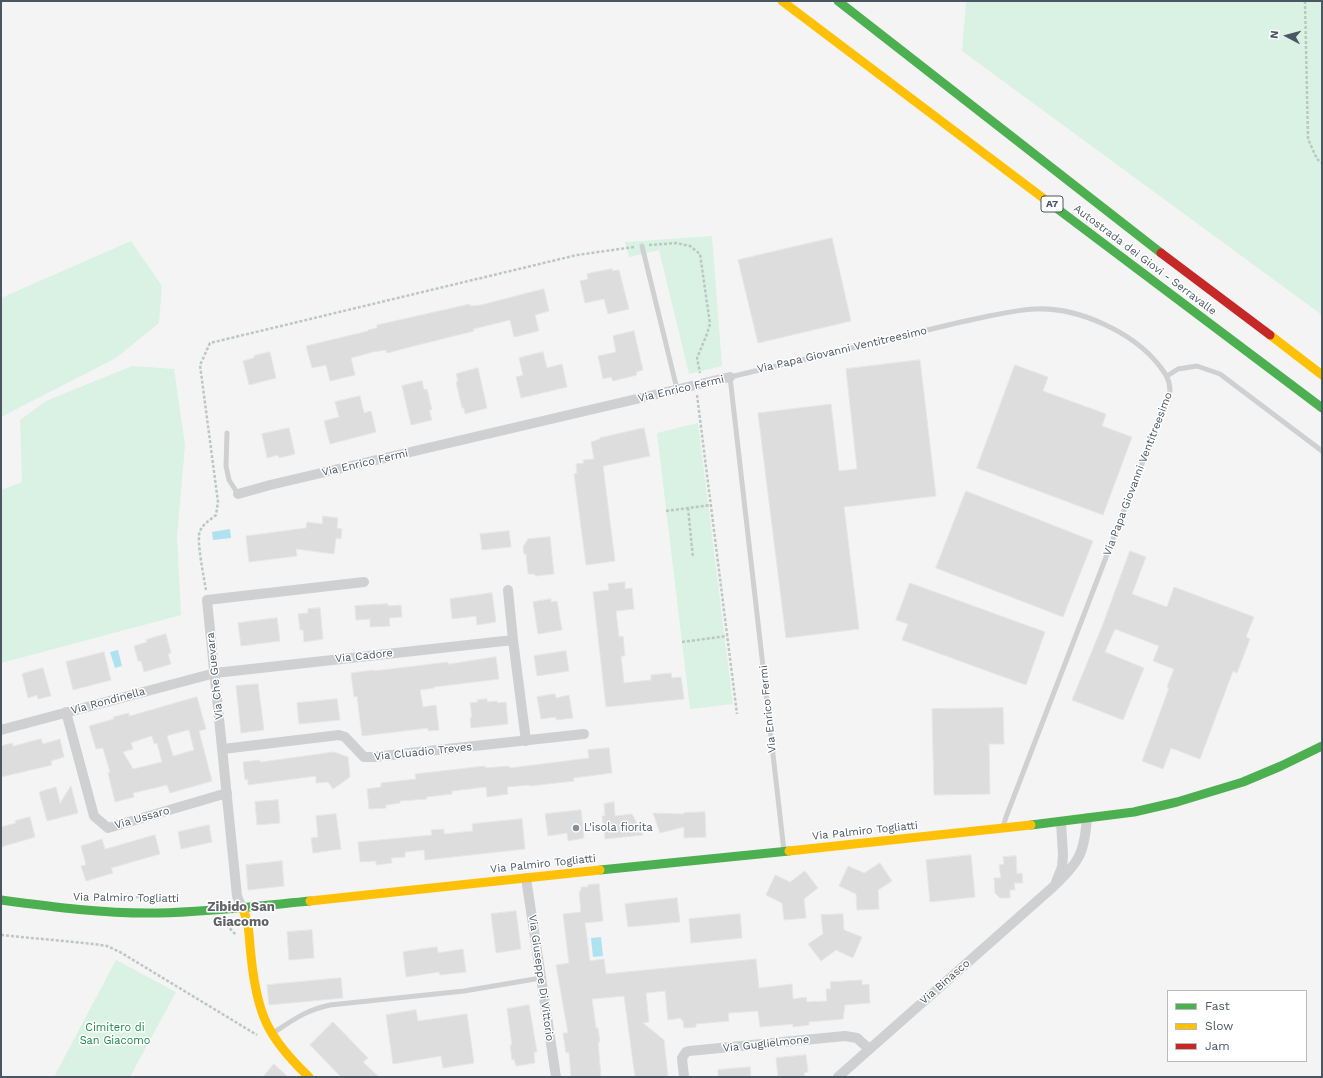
<!DOCTYPE html>
<style>
body{margin:0}
#map{position:relative;width:1323px;height:1078px;overflow:hidden;background:#f4f4f4;font-family:"Work Sans",sans-serif}
canvas{display:block}
.frame{position:absolute;inset:0;border:2px solid #4a5661;pointer-events:none}
.legend{position:absolute;left:1167px;top:990px;width:140px;height:72px;box-sizing:border-box;background:#fff;border:1px solid #b7bbc0;margin:0;padding:5px 7px;list-style:none;font-size:12px;color:#4a5661}
.legend li{display:flex;align-items:center;gap:8px;height:20px}
.legend b{width:20px;border:1px solid #b7bbc0}
.north{position:absolute;left:1267px;top:16px;width:40px;height:40px;-webkit-text-stroke:3px #fff;paint-order:stroke;rotate:276deg;font-size:11px;font-weight:700;line-height:16px;text-align:center;color:#4a5661}
.north::after{content:'';display:block;margin:auto;width:14px;height:18px;background:#4a5661;clip-path:polygon(50% 0,100% 100%,50% 72%,0 100%)}
</style>
<div id="map">
<canvas width="1323" height="1078"></canvas>
<div class="frame"></div>
<ul class="legend">
<li><b style="height:5px;background:#4caf50"></b>Fast</li>
<li><b style="height:5px;background:#ffc107"></b>Slow</li>
<li><b style="height:5px;background:#c62828"></b>Jam</li>
</ul>
<div class="north">N</div>
</div>
<script>
const c = document.querySelector('canvas').getContext('2d');
c.lineJoin = 'round';
function fill(path, color) { c.fillStyle = color; c.fill(path, 'evenodd'); }
function strokePath(path, color, width, dash) { c.strokeStyle = color; c.lineWidth = width; c.lineCap = dash ? 'butt' : 'round'; c.setLineDash(dash || []); c.stroke(path); }
function drawText(font, color, halo, rows, align = 'center') {
  c.font = font + ' "Work Sans",sans-serif'; c.lineWidth = 3; c.setLineDash([]); c.textBaseline = 'middle'; c.strokeStyle = halo; c.fillStyle = color; for (const [text, x, y, turn = 0] of rows) {
    c.save(); c.translate(x, y); c.rotate((+turn || 0) * Math.PI / 180); c.textAlign = isNaN(turn) ? turn : align; if (halo) c.strokeText(text, 0, 0); c.fillText(text, 0, 0); c.restore();
  }
}
fill(new Path2D(`
 M966 1H1322V315L962 51Z
 M712 236 722 366 689 374 659 250 629 257 625 242Z
 M131 241 162 286 159 323 116 358 1 417V298Z
 M132 366 174 369 185 445 177 537 181 615 1 663V490L22 482 20 420 46 401Z
 M698 423 733 704 690 709 657 433Z
 M116 960 176 992 130 1077H54Z`), '#d9f2e3');
fill(new Path2D(`
 M230 529 231 538 213 540 212 532Z
 M118 650 122 666 115 668 110 652Z
 M601 937 603 956 593 957 591 938Z`), '#aee2f0');
const building = new Path2D(`
 M832 238 851 321 758 343 738 260Z
 M612 269V271L619 270 629 309 608 314 604 299 585 303 580 281 588 279 587 274Z
 M544 289 549 311 535 315 539 331 514 337 510 320 473 329 474 331 410 347 387 353 386 350 373 352 351 358 355 375 330 381 326 365 312 368 306 346 368 331V330L377 328V325L470 304V306L481 305Z
 M634 331 643 370 636 372 637 375 613 381 611 377 603 379 598 356 616 352 613 336Z
 M270 352 276 378 249 385 243 361 254 358V356Z
 M543 352 547 368 562 364 567 387 521 398 516 377 523 375 519 358Z
 M920 360 936 496 844 507 859 629 786 638 758 413 831 404 839 471 857 469 846 369Z
 M1015 365 1048 377 1043 391 1106 414 1102 426 1132 437 1103 515 977 468Z
 M478 368 487 408 465 414 464 408H462L456 382 458 381 456 374Z
 M422 381 424 390 427 389 432 410H429L432 420 411 425 402 386Z
 M360 396 364 413 371 411 376 432 330 444 324 421 339 417 335 402Z
 M289 428 295 454 279 458 278 455 267 458 262 434Z
 M644 428 650 456 603 466 615 561 586 565 574 474 577 473 576 464 584 463 583 460 594 459 591 442 600 439V438Z
 M966 491 1093 541 1063 617 936 568Z
 M323 516 338 518 337 528 342 529 341 539 336 538 334 554 296 549 297 556 249 562 246 536 306 528 307 522 322 524Z
 M509 531 511 547 482 550 480 534Z
 M550 537 554 574 536 576 534 574H528L526 554H524L523 547 528 539Z
 M1130 551 1146 557 1132 594 1167 607 1174 587 1254 617 1246 637 1250 639 1237 673 1233 671 1200 759 1171 748 1163 769 1142 761 1169 688 1167 687 1174 669 1153 661 1159 646 1115 629 1105 652 1144 668 1123 720 1072 700 1103 624Z
 M625 582V589L632 588 634 609 616 611 619 637 623 636 625 656H621L624 683 651 680V675L671 673 672 678 681 677 684 699 606 707 593 592 609 590 608 584Z
 M910 583 1045 632 1026 685 902 640 908 624 896 620Z
 M492 593 496 622 477 625 476 616 452 619 450 599Z
 M551 599V602L557 601 562 630 538 634 533 602Z
 M388 604V606L401 605 402 617 389 618 390 626 370 627V619L356 620 355 606Z
 M320 608 323 639 304 642 303 630H300L298 614 308 613V609Z
 M277 618 280 641 241 646 238 623Z
 M166 634 171 653 168 654 171 664 144 672 141 661H138L134 646 147 642 146 640Z
 M566 651 569 671 537 676 534 656Z
 M104 652 111 680 73 690 66 662Z
 M496 657 499 679 434 687V688L420 690 423 707 436 705 439 730 428 731V728L362 736 357 696 354 697 351 673 374 670V671L448 662V664Z
 M43 668 51 696 38 699 37 695 28 698 22 674Z
 M258 684 264 730 241 733 236 686Z
 M555 694 556 698 569 695 573 718 556 720V717L541 719 537 697Z
 M197 697 206 729 199 731 212 781 170 793 167 785 133 793 134 797 115 802 108 773 110 772 103 748 96 749 89 726 114 719 113 717 129 713V716ZM189 730 194 750 173 756 167 736ZM152 736 154 744 157 743 162 762 133 769 123 752 133 749 131 743Z
 M337 699 340 720 299 724 297 703Z
 M487 699V702L497 701 498 703 506 702 508 724 471 728 470 718 472 717 470 703 478 702 477 700Z
 M1003 708 1004 744H989L990 794 934 795 932 709Z
 M41 739 43 744 60 739 64 757 51 761 52 765 1 777V746L12 743 13 746Z
 M609 748 612 773 573 778 574 781 530 786 529 785 507 787 508 794 487 797 486 787 452 791V794L426 797 427 799 400 801V803L386 805V808L369 809 367 789 381 787V783L416 779 415 774 485 766V768L509 766 510 768 589 758 588 750Z
 M334 752 348 757 350 777 333 789 328 782 316 783V776L248 785V779L245 780 243 762 260 760V762Z
 M71 786 78 813 47 821 39 792 56 787 60 803Z
 M278 800 280 823 257 825 255 802Z
 M614 802 615 816 632 814 643 835 605 839 602 816H605L604 804Z
 M581 810 584 838 568 841 567 833 548 836 545 814Z
 M705 812 706 837 684 838V827L660 833 653 813 684 814V813Z
 M336 814 341 849 313 853 311 838 318 837 316 816Z
 M30 817 35 837 1 847V827L16 823 15 821Z
 M522 819 525 849 425 860 424 850 405 852V857L391 858 392 863 376 865V861L360 862 358 842 432 835 431 830 444 829V834L473 831 472 824Z
 M209 825 212 842 181 849 178 832Z
 M155 835 160 854 111 868 113 873 86 881 81 866 86 865 81 846 102 839 105 849Z
 M971 855 975 897 930 902 926 860Z
 M1016 856 1017 874 1022 873 1023 883H1014L1015 890H1010V898H1000L995 893 994 878H1001L999 865 1004 864 1003 857Z
 M282 861 284 886 248 890 246 865Z
 M880 863 892 881 878 890 879 909 857 910 856 894 839 886 848 866 864 873Z
 M805 871 818 888 804 899 806 918 784 920 782 903 766 895 775 875 790 882Z
 M599 884 603 921 585 923 590 961 604 959 606 974 756 959 759 988 792 984 793 999 806 997 807 1002 827 1001 826 989H831L830 982 862 980V985L869 984 870 1003 845 1005 843 1019 809 1022V1025L793 1027V1024L760 1027 758 1011 728 1013 729 1021 696 1024V1027L684 1028 683 1020H681V1018L668 1020 665 991 646 993 649 1022 643 1023 664 1040 668 1077H635L624 996 592 999 596 1028H598L600 1042H598L601 1077H571L569 1052 566 1053 563 1033H568L556 965 569 963 563 914 581 912 579 891H581V887H588V885Z
 M677 898 680 922 628 927 625 904Z
 M516 911 521 949 496 953 491 914Z
 M740 914 742 938 691 943 689 919Z
 M843 914 844 930 862 937 853 958 836 950 821 961 808 944 823 934 821 915Z
 M312 930 314 958 289 960 287 932Z
 M437 947 438 953 463 949 466 972 440 975 439 972 406 977 403 952Z
 M341 978 343 998 269 1005 267 985Z
 M529 1005 537 1052H534L535 1063 516 1066 514 1059 512 1060 510 1045H512L507 1009Z
 M416 1010 418 1021 467 1014 474 1063 443 1068 441 1056 393 1064 386 1015Z
 M333 1022 368 1058 363 1062 379 1077H341L310 1045Z
 M806 1055 808 1072 804 1073 805 1077H778L776 1058Z
 M274 1064 288 1077H263Z
 M750 1067 751 1077H718V1070Z`);
fill(building, '#ddddde');
strokePath(building, '#e5e6e7', 1);
strokePath(new Path2D(`
 M1305 1 1308 139 1317 159 1322 163
 M649 245 676 243 690 246 700 254 710 324 707 334 697 358 700 373
 M697 395 737 714
 M688 508 693 558
 M666 511 711 505
 M206 590C204 578 196 539 200 531 203 524 210 520 216 515L218 502 200 365 210 343 577 255 634 247
 M682 642 727 636
 M101 896 176 898
 M223 921 236 935
 M1 935 94 944 107 946 120 952 257 1035`), '#bcc7c4', 2.5, [3, 2]);
strokePath(new Path2D(`
 M642 246 677 389
 M1167 376 1178 369 1197 366 1220 374 1322 451
 M227 433 226 466 229 480 238 494
 M784 851 730 377 961 322C986 317 1011 310 1036 309 1078 307 1132 332 1158 364 1165 373 1170 379 1170 391L1006 817 1003 827
 M273 1033C293 1020 306 1010 330 1005L464 991 541 978`), '#ced0d2', 5);
strokePath(new Path2D(`
 M238 494 270 485 730 377
 M508 590 513 640
 M66 712 94 816 108 828 227 793
 M1 730 215 673 513 640 526 741
 M223 749 339 735 345 737 364 757H373L584 734
 M526 878 556 1077
 M1056 882 1062 867 1063 855 1061 822
 M242 908 237 896 207 600 364 582
 M684 1077 682 1058 686 1052 689 1051 845 1036 857 1038 869 1049
 M838 1077 1053 887C1079 861 1084 856 1087 818`), '#ced0d2', 10);
strokePath(new Path2D(`
 M838 1 1161 253
 M1051 204 1322 408
 M1031 825 1134 812 1177 802 1243 782 1281 766 1322 746
 M600 870 789 851
 M1 900C53 907 106 914 158 913 209 912 259 906 310 901`), '#4caf50', 9);
strokePath(new Path2D(`
 M782 1 1051 204
 M1270 335 1322 375
 M789 851 1031 825
 M310 901 600 870
 M242 908C250 922 249 940 251 956 257 1014 267 1037 309 1077`), '#ffc107', 9);
strokePath(new Path2D(`
 M1161 253 1270 335`), '#c62828', 9);
for (const [x, y, r, color] of [
 [576,828,4,"#868d94"]
]) { const dot = new Path2D(); dot.arc(x, y, r, 0, 2 * Math.PI); c.fillStyle = color; c.fill(dot); strokePath(dot, '#fff', 1.5); }
for (const [x, y, w] of [
 [1052,204,22]
]) { const box = new Path2D(); box.roundRect(x - w / 2, y - 8, w, 16, 3); c.fillStyle = '#fff'; c.fill(box); strokePath(box, '#4a5661', 1); }
drawText('bold 10px', '#4a5661', null, [
 ["A7",1052,204]
]);
drawText('11px', '#4a5661', '#fff', [
 ["Autostrada dei Giovi - Serravalle",1145,260,37],
 ["Via Papa Giovanni Ventitreesimo",842,350,-13],
 ["Via Enrico Fermi",681,389,-13],
 ["Via Enrico Fermi",365,463,-13],
 ["Via Papa Giovanni Ventitreesimo",1138,474,-69],
 ["Via Cadore",364,656,-6],
 ["Via Che Guevara",215,676,-96],
 ["Via Rondinella",108,701,-15],
 ["Via Enrico Fermi",768,709,-96],
 ["Via Cluadio Treves",423,752,-6],
 ["Via Ussaro",142,818,-16],
 ["Via Palmiro Togliatti",865,831,-6],
 ["Via Palmiro Togliatti",543,864,-6],
 ["Via Palmiro Togliatti",126,898,1],
 ["Via Giuseppe Di Vittorio",541,978,82],
 ["Via Binasco",945,982,-41],
 ["Via Guglielmone",766,1044,-6]
]);
drawText('11px', '#4a5661', '#fff', [
 ["L'isola fiorita",584,828]
], 'left');
drawText('11px', '#17864f', '#fff', [
 ["Cimitero di",115,1028],
 ["San Giacomo",115,1041]
]);
drawText('bold 13px', '#5f6368', '#fff', [
 ["Zibido San",241,907],
 ["Giacomo",241,922]
]);
</script>
